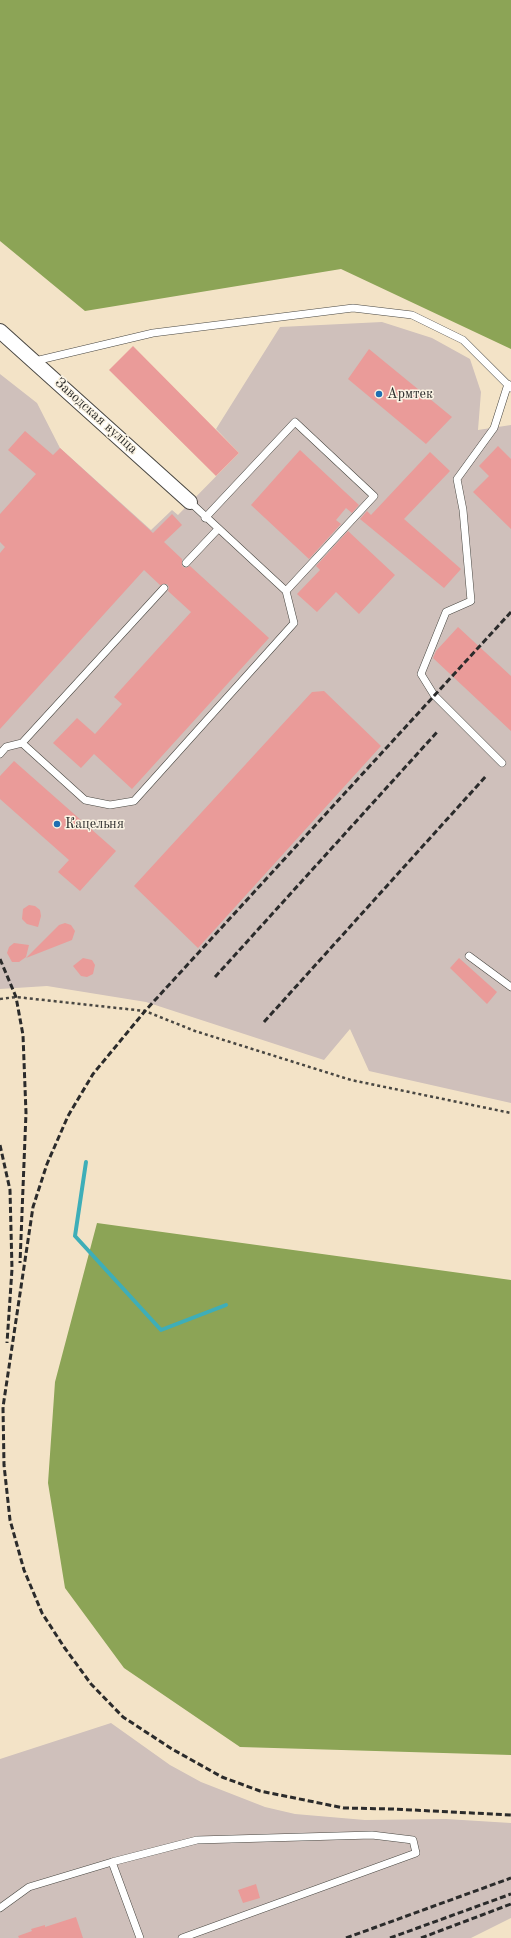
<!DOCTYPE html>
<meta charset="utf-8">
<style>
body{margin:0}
canvas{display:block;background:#f3e3c7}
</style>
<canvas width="511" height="1938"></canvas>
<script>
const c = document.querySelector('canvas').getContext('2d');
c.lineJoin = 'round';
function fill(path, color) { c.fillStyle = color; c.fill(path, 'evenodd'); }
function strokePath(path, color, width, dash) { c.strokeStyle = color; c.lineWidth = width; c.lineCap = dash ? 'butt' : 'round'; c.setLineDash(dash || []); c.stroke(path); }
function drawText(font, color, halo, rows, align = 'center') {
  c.font = font + ' "Old Standard TT",serif'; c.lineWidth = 3; c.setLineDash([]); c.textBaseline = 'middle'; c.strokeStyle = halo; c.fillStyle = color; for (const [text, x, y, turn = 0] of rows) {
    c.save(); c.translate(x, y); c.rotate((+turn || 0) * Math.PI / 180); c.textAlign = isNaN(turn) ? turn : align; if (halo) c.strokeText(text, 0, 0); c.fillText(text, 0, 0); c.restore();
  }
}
fill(new Path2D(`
 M382 322 432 338 470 359 481 392 478 430 511 425V1103L369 1071 350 1029 324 1060 146 1002 47 986 0 989V374L37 403 60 448 151 530 172 510 178 515 239 453 216 429 280 327Z
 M111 1723 170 1765 201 1782 265 1807 295 1814 365 1820 446 1819 511 1823V1918L471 1938H0V1759Z`), '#cfc0bb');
fill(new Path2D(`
 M0 0H511V349L341 269 85 311 0 241Z
 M97 1223 511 1280V1755L240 1747 124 1668 65 1588 48 1483 55 1382Z`), '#8ca456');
strokePath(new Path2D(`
 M86 1162 75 1236 161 1330 226 1305`), '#3eaeb8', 4);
fill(new Path2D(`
 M133 346 239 453 216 476 109 370Z
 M369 349 452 417 426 444 348 379Z
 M25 431 53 455 60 448 153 533 172 514 182 525 164 542 182 559V566L185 568 190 566 269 638 132 789 94 754 81 768 53 743 77 718 95 734 122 704 114 697 191 612 168 591 169 587 167 584 160 585 144 570 0 729V553L5 547 0 542V514L36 474 8 450Z
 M498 446 511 459V529L473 492 489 476 479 466Z
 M300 450 359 505 352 513 346 508 336 520 341 524 309 559 251 505Z
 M430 452 450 471 404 519 461 569 444 588 360 519 367 511 371 515Z
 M348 531 395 575 359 614 336 592 317 612 297 594 320 570 316 566Z
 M458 627 511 676V731L433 658 436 651Z
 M324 691 381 746 198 948 134 886 312 692Z
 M14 761 116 851 80 891 58 872 69 860 0 799V776Z
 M29 905 35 906 40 910 41 916 38 927 27 924 22 919 23 909Z
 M65 923 71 925 75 931 72 940 26 958 59 925Z
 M14 943 29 945 26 957 19 962H12L7 953 9 947Z
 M83 958 92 960 95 965 93 974 87 977 81 976 73 966Z
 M459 958 497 992 487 1004 450 968Z
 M256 1884 260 1898 243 1903 238 1890Z
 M76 1917 83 1938H19L18 1936 32 1931 31 1929 45 1925V1927Z`), '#ea9b99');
const service = new Path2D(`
 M35 361 153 333 353 308 412 315 463 340 511 388
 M190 502 286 591 374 496 295 422 205 518
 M186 563 218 529
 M164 588 22 743 85 800 110 805 134 801 294 623 286 591
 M0 754 6 747 22 743
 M502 763 434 695 421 674 446 612 471 601 463 510 457 479 494 428 508 384
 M469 956 511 987
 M112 1862 140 1938
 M0 1908 29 1887 112 1862 197 1840 372 1835 413 1840 416 1853 182 1938`);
const minor = new Path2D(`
 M0 331 190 502`);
strokePath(service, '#494742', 8);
strokePath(minor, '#494742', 16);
strokePath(new Path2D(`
 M0 999 16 997 145 1011 195 1031 351 1080 511 1113`), '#494742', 2.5, [3, 3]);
strokePath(service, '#fff', 7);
strokePath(minor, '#fff', 14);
strokePath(new Path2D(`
 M511 612 145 1011 93 1074 68 1116 47 1164 33 1207 3 1407 4 1465 10 1520 24 1570 42 1613 64 1647 91 1684 123 1717 172 1749 222 1777 260 1791 344 1808 393 1809 511 1815
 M0 959 16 997 23 1035 26 1113 20 1263
 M215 977 438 731
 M264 1022 487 775
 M0 1145 10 1190 12 1269 7 1343
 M346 1938 511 1878
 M390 1938 511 1894
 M421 1938 511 1904`), '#2b2b2b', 3, [6, 3]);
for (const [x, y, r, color] of [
 [379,394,4,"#1f6fb2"],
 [57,824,4,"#1f6fb2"]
]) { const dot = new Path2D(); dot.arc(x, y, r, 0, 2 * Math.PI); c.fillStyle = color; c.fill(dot); strokePath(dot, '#fcf5e5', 1.5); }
drawText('14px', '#2b2b2b', '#fcf5e5', [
 ["Армтек",387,394],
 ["Кацельня",65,824]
], 'left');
drawText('14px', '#2b2b2b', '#fcf5e5', [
 ["Заводская вуліца",96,416,42]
]);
</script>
